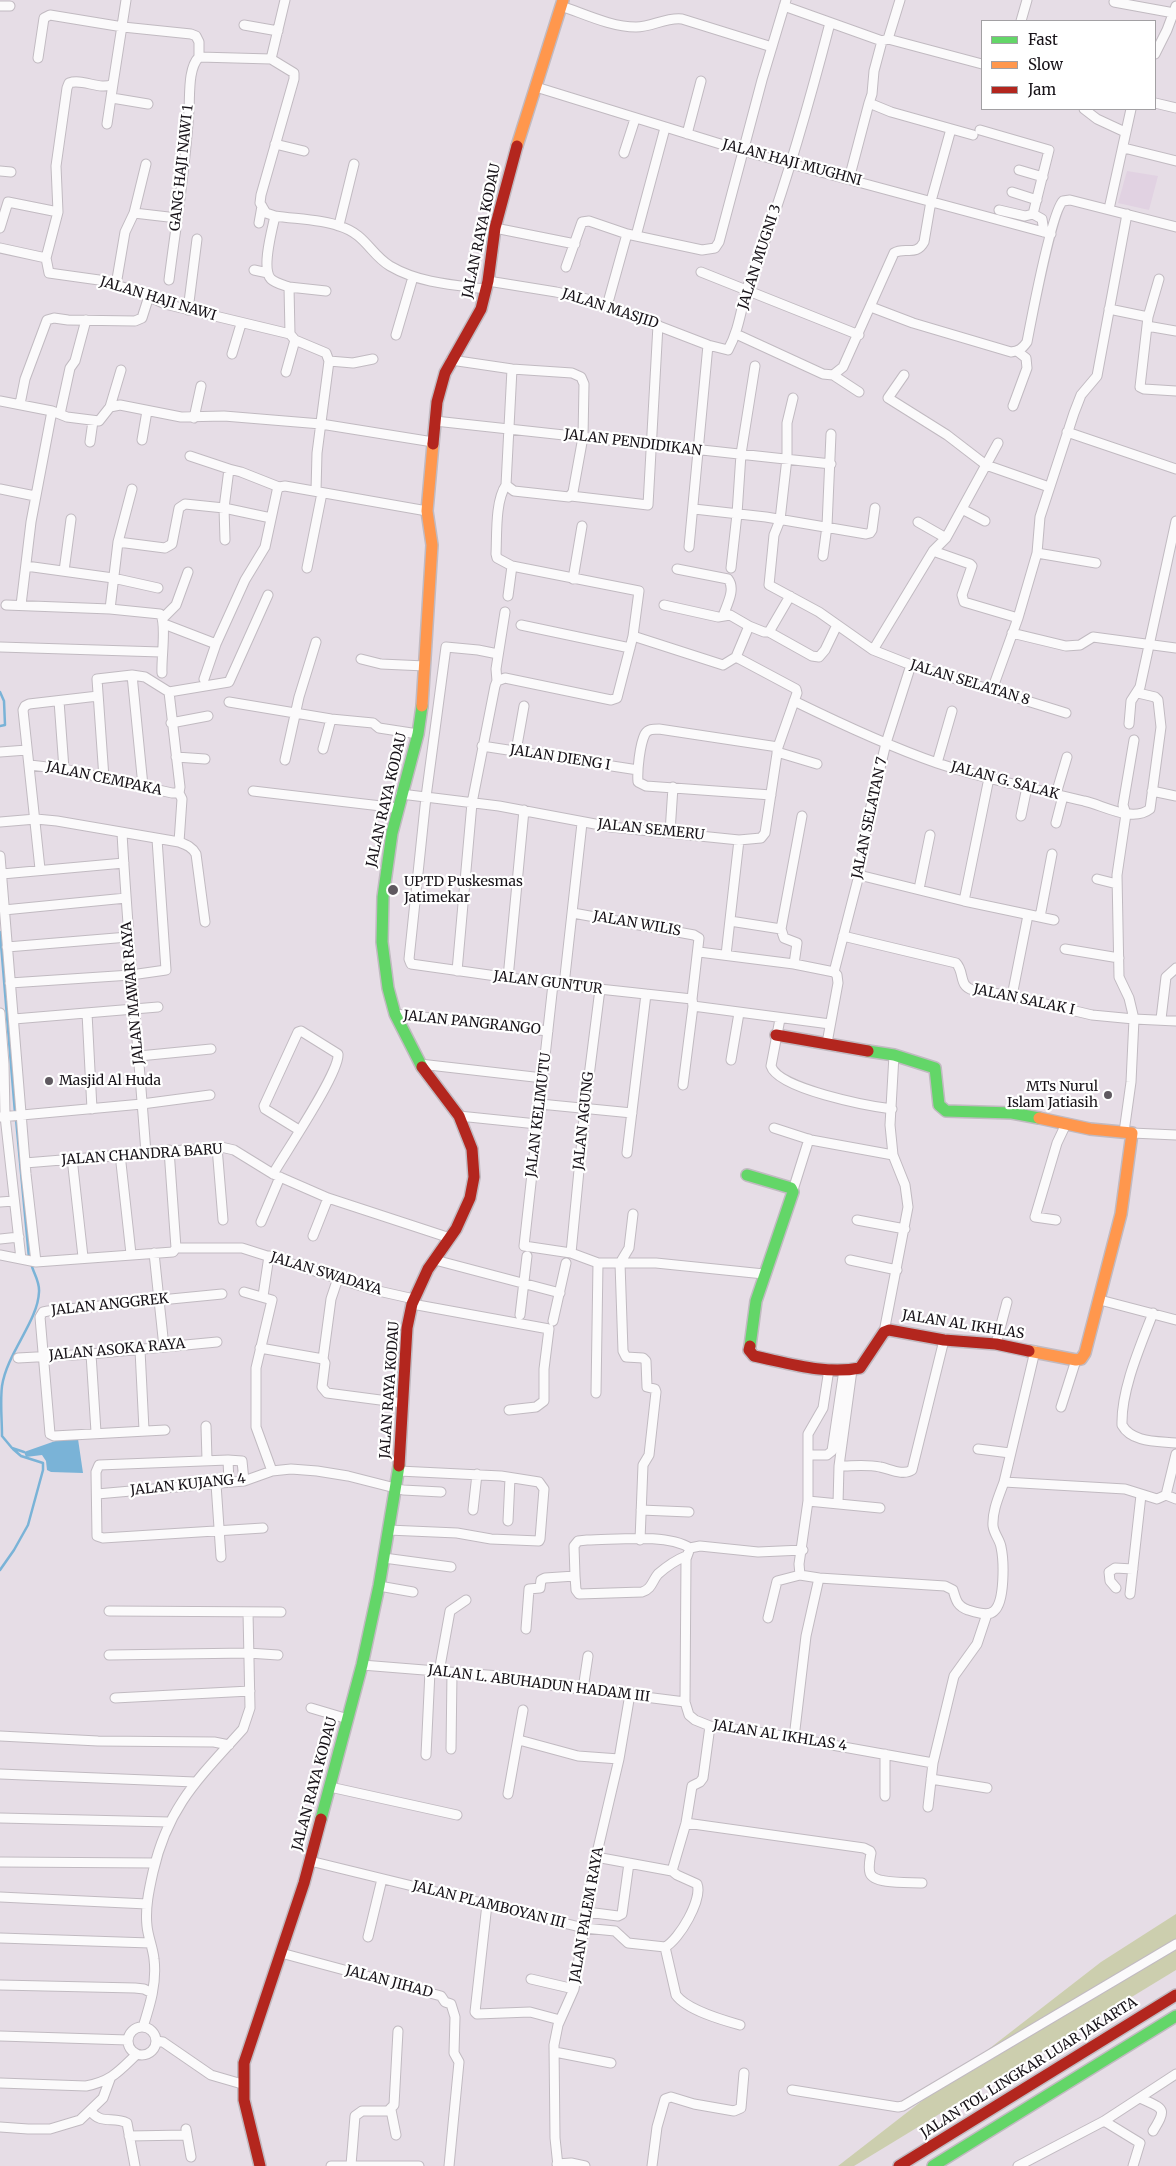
<!DOCTYPE html>
<style>
body{margin:0}
#map{position:relative;width:1176px;height:2166px;overflow:hidden;background:#e6dde6;font-family:Merriweather,serif}
canvas{display:block}
.legend{position:absolute;left:981px;top:20px;width:175px;height:90px;box-sizing:border-box;background:#fff;border:1px solid #a2a0a3;margin:0;padding:6px 9px;list-style:none;font-size:15px;color:#171218}
.legend li{display:flex;align-items:center;gap:10px;height:25px}
.legend b{width:25px;border:1px solid #a2a0a3}
</style>
<div id="map">
<canvas width="1176" height="2166"></canvas>
<ul class="legend">
<li><b style="height:6px;background:#63d668"></b>Fast</li>
<li><b style="height:6px;background:#ff974d"></b>Slow</li>
<li><b style="height:6px;background:#b3261e"></b>Jam</li>
</ul>
</div>
<script>
const c = document.querySelector('canvas').getContext('2d');
c.lineJoin = 'round';
function fill(path, color) { c.fillStyle = color; c.fill(path, 'evenodd'); }
function strokePath(path, color, width, dash) { c.strokeStyle = color; c.lineWidth = width; c.lineCap = dash ? 'butt' : 'round'; c.setLineDash(dash || []); c.stroke(path); }
function drawText(font, color, halo, rows, align = 'center') {
  c.font = font + ' Merriweather,serif'; c.lineWidth = 4.5; c.setLineDash([]); c.textBaseline = 'middle'; c.strokeStyle = halo; c.fillStyle = color; for (const [text, x, y, turn = 0] of rows) {
    c.save(); c.translate(x, y); c.rotate((+turn || 0) * Math.PI / 180); c.textAlign = isNaN(turn) ? turn : align; if (halo) c.strokeText(text, 0, 0); c.fillText(text, 0, 0); c.restore();
  }
}
fill(new Path2D(`
 M1127 171 1158 176 1149 210 1118 203Z`), '#e1d2e2');
fill(new Path2D(`
 M1176 1914V1970L854 2166H838L1101 1962Z`), '#ccceae');
fill(new Path2D(`
 M61 1439H78L83 1473 51 1472 47 1470 46 1461 42 1455 26 1457 24 1452Z`), '#7ab3d7');
strokePath(new Path2D(`
 M0 692 4 701 5 725 0 726
 M0 932 15 1113
 M16 1119 29 1258
 M24 1452 12 1448 2 1436C2 1420 0 1402 2 1386 7 1353 38 1321 39 1292 40 1281 33 1273 31 1263
 M0 1570 14 1550 28 1525 43 1470V1463L21 1456 13 1449`), '#7ab3d7', 2.5);
const street = new Path2D(`
 M126 0 113 84C100 91 83 78 69 83L67 88 56 166 58 212 46 258 49 273 99 280 139 292 165 304 290 334
 M285 0 271 59 294 73V79L261 195 260 203 266 213 275 216C294 219 321 219 339 226 366 234 370 254 390 266 419 283 453 285 486 289
 M1114 2 1174 13
 M0 6H10
 M561 6C585 14 611 27 636 27 652 27 666 17 682 19L772 47
 M784 6 882 41 888 39 982 64
 M1021 21 1027 0
 M244 25 278 31
 M888 39 900 0
 M882 41 874 71 872 94 869 103 891 112 973 135
 M1155 54 1167 30 1176 6
 M38 58 44 18 50 15 123 27 191 34 196 36 199 42V57L271 59
 M536 87 743 151 1051 234
 M112 98 148 104
 M1155 103 1176 108
 M1084 109 1097 119 1125 132
 M107 124 113 84
 M980 130 1049 150 1033 214 1025 216 999 210
 M687 134 701 81
 M275 144 304 151
 M1124 148 1176 161
 M624 153 635 119
 M1019 170 1043 177
 M0 171 11 172
 M849 179 869 103
 M1012 192 1037 200
 M1109 209 1131 109
 M134 213 146 164
 M1033 214 1042 219 1044 232
 M275 216C272 230 261 269 271 279 275 283 283 285 289 287L290 334 295 340 326 353 329 361 317 453 316 491
 M259 223 262 206
 M339 225 354 164
 M0 228 8 202 58 212
 M495 228 575 244
 M636 236 665 128
 M0 248 46 258
 M566 267 582 222 589 221 627 234
 M254 270 268 273
 M701 272 859 335
 M169 280C176 224 186 166 189 109 190 94 188 68 199 57
 M488 281 556 292 591 300 708 345 728 350C739 330 741 309 747 288 753 272 760 255 766 238 791 168 811 96 830 23
 M116 285 125 232 134 213 177 218
 M289 287 326 291
 M607 306 627 234 702 250 715 248 719 242 762 80 786 0
 M871 307 913 323 1011 352C1019 351 1022 349 1027 342 1031 321 1052 210 1063 201L1070 200 1176 227
 M1109 309 1148 317 1140 387 1144 389 1176 391
 M188 310 197 239
 M1148 317 1159 279
 M1147 326 1176 331
 M736 334 823 374 833 375 843 367 894 253C905 246 916 257 924 242L931 201 951 129
 M396 335 413 277
 M232 354 241 324
 M451 360 512 369 572 373 581 377 584 384 583 437 573 492 569 497 514 491 506 485 512 369
 M329 361 353 363 373 359
 M286 372 295 340
 M833 375 859 392
 M904 375 888 398 947 435 986 465 1049 487
 M793 398 787 423V458L780 520 774 535 769 585 819 612 873 650 911 665 1066 713
 M0 401 52 411 67 417 99 421 110 407 120 405 181 417 224 416 321 424 433 442
 M20 404 25 379 47 320 54 318 68 320 135 321 142 318 149 296
 M1013 406 1027 368 1026 358 1017 351
 M110 407 121 370
 M60 414 70 368 75 361 86 320
 M194 418 201 386
 M435 421 831 464
 M1067 432 1176 469
 M142 440 147 411
 M90 442 93 421
 M190 456 229 469
 M0 489 35 496
 M571 496 648 505 658 325
 M694 509 766 517 866 534 870 533 872 530 875 508
 M962 509 985 521
 M918 522 946 538
 M225 540 224 508 229 469 241 472 279 487
 M118 542 132 489
 M689 547 708 345
 M933 551 970 564 972 566 962 595 964 602 1018 618
 M1037 553 1096 563
 M823 556 827 526 831 434
 M26 566 113 578 158 588
 M307 568 322 493
 M731 568 737 514 741 454 755 366
 M677 569 728 579C736 589 727 604 723 616
 M64 571 71 519
 M573 579 582 526
 M508 596 512 566
 M6 605 110 609 160 614C167 622 161 660 162 673
 M21 605 31 522 52 411
 M664 605 718 617 730 615 749 626
 M110 609 118 542 165 548 172 544 179 508 185 504 224 508 271 518
 M163 618 176 605 188 572
 M164 624 216 644
 M521 625 630 648
 M769 632 812 656 819 657 825 650 837 625
 M1012 633 1066 646 1080 645 1093 637 1176 648
 M633 636 723 665 736 657
 M0 647 161 652
 M873 650 933 551 946 538 998 443
 M498 654 478 650 446 647 426 797 409 959 411 964 553 984 692 999
 M736 657 749 626 764 632H769L790 596
 M361 659 381 664 425 666
 M132 675 143 786
 M204 679 216 644 245 580 265 547 277 491 279 487 285 486 427 511
 M497 681 496 669 505 612
 M992 690 1018 618 1037 553 1040 517 1074 413 1081 395 1097 376 1127 214
 M169 692 229 682 268 595
 M169 692 180 787 179 793
 M59 701 64 769
 M794 701C841 724 888 746 937 763 985 779 1035 789 1084 801 1103 805 1132 823 1150 809L1161 727 1158 700 1155 697 1138 693
 M229 702 331 719 373 723 379 728 418 734
 M171 723 208 716
 M1129 724 1131 701 1140 687 1176 521
 M482 746 638 770
 M323 749 331 719
 M516 751 524 706
 M0 752 27 750
 M777 752 817 764
 M176 757 205 759
 M285 760 299 697 316 642
 M937 763 952 711
 M30 765 64 769 172 793H179
 M104 778 97 679 132 675 145 677 169 692
 M253 791 398 808
 M1152 791 1176 796
 M179 793 182 799 179 842
 M401 794 499 806 611 827 739 840 761 838 765 833 778 747 797 693 796 689 736 657
 M1056 794 1067 757
 M771 795 646 786 638 782C637 770 640 744 645 734 648 729 653 729 659 729L778 747
 M1126 814 1123 805 1134 740
 M1021 816 1027 787
 M0 822 36 819 57 821 179 842C187 845 192 847 196 854L205 922
 M1056 823 1063 796
 M670 832 673 787
 M122 833C128 940 138 1046 146 1153
 M0 856 26 1174 36 1262
 M40 869 23 710 25 706 29 704 98 696
 M2 874 124 863
 M859 875 964 901 1054 920
 M1097 879 1117 884
 M919 889 930 835
 M964 901 989 778
 M4 910 126 898
 M573 913 694 935 699 938 692 999 693 1006 683 1085
 M1040 917 1052 854
 M730 921 781 929
 M843 936 956 963C965 972 958 986 973 990L1012 996 1092 1015 1134 1019 1176 1021
 M7 947 128 937
 M1065 949 1119 958
 M699 952 794 964 834 972
 M726 955 739 840
 M794 964 797 943 784 938 781 929 802 816
 M457 971 472 803 495 686 497 681 505 678 611 700 617 698 633 636 639 591 512 566 497 558 496 554C497 535 495 501 506 485
 M834 972 859 875 868 819 886 743 911 665
 M508 978 524 810
 M10 983 131 975 166 970 157 839
 M553 984 524 1246 571 1253 598 1263H620L629 1248 633 1214
 M564 985 582 823
 M1012 996 1028 915
 M693 1006 830 1024
 M0 1013 4 1064 5 1116 21 1259
 M87 1013 92 1109
 M395 1014 548 1031
 M14 1019 158 1007
 M780 1019 771 1066C778 1089 868 1106 892 1109
 M1161 1019 1166 977 1176 968
 M827 1043 838 983 837 975 834 972
 M139 1056 211 1049
 M731 1060 739 1013
 M420 1064 543 1078
 M540 1104 632 1113
 M459 1116 537 1124
 M0 1117 142 1104 210 1095
 M774 1128 811 1140 893 1155
 M1124 1132 1131 1082 1134 1019 1129 998 1119 977 1117 875 1126 814
 M1132 1133 1176 1135
 M217 1147 223 1220
 M627 1153 646 994
 M120 1154 131 1254
 M72 1158 83 1257
 M25 1163 221 1147 234 1150 273 1174 328 1198 450 1238
 M273 1174C285 1153 340 1072 338 1054L301 1031 298 1032 264 1106 265 1109 299 1130
 M793 1190 809 1139
 M0 1202 14 1201
 M857 1220 905 1229
 M1056 1220 1035 1217 1057 1143 1066 1124
 M261 1222 280 1177
 M313 1236 328 1198
 M0 1239 19 1237
 M176 1248H242L374 1290 414 1299
 M154 1253 164 1347
 M571 1253 585 1108 600 989
 M0 1255 36 1262 173 1252 176 1248 169 1150
 M435 1260 560 1293
 M850 1260 897 1270
 M244 1292 272 1300 256 1368V1427L272 1471
 M263 1296 269 1256
 M1100 1300 1176 1320
 M412 1304 549 1329 544 1369V1401L536 1407 509 1410
 M1153 1313C1140 1347 1121 1390 1122 1425 1132 1443 1158 1441 1176 1443
 M520 1315 527 1256
 M553 1321 566 1263
 M884 1332 908 1207 905 1185 893 1155 890 1125 894 1055
 M996 1344 1007 1302
 M260 1348 323 1359 325 1363 322 1387 327 1393 403 1403
 M140 1350 144 1430
 M91 1354 96 1432
 M18 1358 91 1354 217 1342
 M323 1359 331 1299 338 1278
 M829 1369 823 1408 808 1434V1501L799 1564 800 1575 819 1578 945 1586 953 1590C956 1600 957 1606 968 1610 975 1612 988 1617 994 1611 1005 1602 1004 1561 1001 1547 1000 1540 994 1534 993 1526 992 1511 999 1496 1004 1482L1035 1351
 M596 1393 598 1263
 M1061 1407 1076 1360
 M206 1426 207 1460
 M165 1430 54 1436 50 1434 40 1317 43 1312 48 1311 222 1294
 M978 1449 1010 1453
 M809 1455H827L832 1451 844 1370
 M228 1460 242 1461 244 1481
 M839 1466 852 1370
 M229 1482 228 1460 99 1465 96 1472 97 1536 103 1538 263 1528
 M1004 1482 1125 1489 1157 1499 1166 1495
 M216 1484 221 1557
 M97 1494 244 1481 272 1471 291 1469 317 1471 348 1476 403 1490 441 1492
 M1166 1495 1176 1454
 M1166 1495 1176 1499
 M808 1501 880 1508
 M838 1504 839 1466C853 1466 867 1464 880 1467 890 1469 903 1476 912 1470L944 1340
 M473 1510 477 1474
 M641 1510 689 1512
 M508 1521 510 1478
 M388 1530 457 1533 491 1539 539 1541 540 1539 544 1489 539 1482 501 1476 399 1471
 M640 1540 643 1465 649 1455 656 1392 655 1389 647 1387 646 1361 643 1358 626 1357 623 1351 620 1263H656L764 1274
 M803 1550 758 1552 700 1546 690 1548 686 1559 685 1702 689 1715 695 1720 710 1726 765 1733 933 1763 954 1676 977 1644 987 1614
 M384 1558 451 1567
 M575 1576 576 1590 579 1594 642 1592C652 1589 652 1581 658 1574 666 1567 676 1560 686 1556
 M379 1586 413 1592
 M1116 1588 1110 1581 1109 1572 1115 1568 1133 1569
 M1130 1594 1141 1495
 M109 1611 281 1612
 M768 1618 777 1581 800 1575
 M526 1629 529 1589 540 1588 541 1580 545 1578 575 1576 574 1546 578 1541 587 1540C615 1540 666 1533 690 1548
 M109 1655 248 1653 278 1655
 M362 1665 499 1676 549 1685 685 1702
 M439 1672 450 1611 466 1600
 M583 1689 588 1656
 M115 1698 250 1691
 M311 1708 348 1719
 M0 1736 98 1741 214 1742 229 1745
 M794 1738 806 1636 819 1578
 M519 1740 578 1756 619 1759
 M451 1749 452 1673
 M885 1754V1796
 M426 1755 430 1671
 M0 1774 195 1782
 M931 1779 987 1788
 M330 1787 457 1815
 M508 1794 523 1710
 M928 1807 933 1763
 M0 1818 169 1822
 M686 1823 864 1848 870 1851 871 1853C870 1859 868 1867 870 1873 874 1885 911 1882 922 1883
 M596 1857 672 1871 677 1875 697 1884C703 1899 679 1940 665 1947
 M310 1861 584 1928 615 1931 628 1943 665 1947
 M0 1862 155 1863
 M672 1871 686 1823 692 1786 700 1782 703 1778 710 1726
 M0 1897 147 1904
 M487 1904 475 2012 477 2014 530 2012 560 2020
 M587 1912 618 1916 622 1914 629 1863
 M368 1937 382 1879
 M0 1938 150 1943
 M665 1947 676 1995C687 2010 722 2020 740 2025
 M281 1953 441 1996 445 2002 451 2004 455 2017 454 2053 459 2062 449 2166
 M531 1979 574 1989
 M0 1985 135 1988 144 1989 152 1993
 M143 2027C150 2005 157 1983 154 1959 153 1948 148 1937 147 1926 145 1908 149 1890 153 1872 168 1806 199 1778 243 1729L250 1708 248 1612
 M128 2041a14 14 0 1 1 28 0a14 14 0 1 1-28 0Z
 M0 2036 128 2040
 M156 2041 163 2042 211 2075 242 2084
 M555 2052 611 2063
 M0 2083 86 2086C112 2081 119 2071 137 2054
 M792 2090 898 2107 903 2106 1176 1944
 M1140 2098C1163 2109 1168 2107 1153 2131
 M391 2110 396 2135
 M91 2111C100 2125 114 2116 127 2123L135 2166
 M1104 2121 1140 2143 1133 2166
 M0 2127 28 2129H50L80 2120 103 2098 110 2079
 M186 2129 191 2157
 M129 2136 186 2135
 M557 2164 571 2163 585 2166
 M351 2165 355 2116 362 2111H388L394 2105 398 2031
 M331 2166H419
 M558 2166 555 2138 554 2045 558 2025 574 1989 596 1857 619 1759 630 1694
 M652 2166 657 2127 665 2099 671 2097 694 2104 734 2111 741 2108 744 2073
 M1018 2166 1104 2121 1176 2074`);
const fast = new Path2D(`
 M422 706 418 734 392 833 383 897 382 942 388 988 395 1014 422 1067
 M868 1051 894 1055 935 1068 939 1105 946 1111 1012 1113 1039 1118
 M747 1175 791 1188 793 1192 756 1301 750 1346
 M321 1819 362 1665 379 1586 399 1466
 M933 2166 1176 2016`);
const slow = new Path2D(`
 M517 146 563 0
 M422 706 432 545 427 511 433 444
 M1029 1351 1076 1360 1081 1359 1085 1353 1121 1214 1132 1133 1090 1129 1039 1118`);
const jam = new Path2D(`
 M433 444 437 402 445 373 481 309 488 281 495 228 517 146
 M776 1035 868 1051
 M750 1346 749 1350 754 1356C788 1363 825 1375 860 1368L884 1332 889 1330 944 1340 996 1344 1029 1351
 M399 1466 407 1328 412 1304 428 1269 456 1229 470 1198 474 1177 472 1149 459 1116 422 1067
 M260 2166 244 2100V2063L304 1883 321 1819
 M899 2166 1176 1995`);
strokePath(street, '#c1bac1', 11);
strokePath(fast, '#c1bac1', 14);
strokePath(slow, '#c1bac1', 14);
strokePath(jam, '#c1bac1', 14);
strokePath(street, '#fbfafb', 9);
strokePath(fast, '#63d668', 11);
strokePath(slow, '#ff974d', 11);
strokePath(jam, '#b3261e', 11);
for (const [x, y, r, color] of [
 [393,890,6,"#5f5960"],
 [49,1081,5,"#5f5960"],
 [1108,1095,5,"#5f5960"]
]) { const dot = new Path2D(); dot.arc(x, y, r, 0, 2 * Math.PI); c.fillStyle = color; c.fill(dot); strokePath(dot, '#fff', 2); }
drawText('14px', '#171218', '#fff', [
 ["JALAN HAJI MUGHNI",792,163,15],
 ["GANG HAJI NAWI 1",182,168,-84],
 ["JALAN RAYA KODAU",482,231,-78],
 ["JALAN MUGNI 3",760,257,-72],
 ["JALAN HAJI NAWI",158,299,17],
 ["JALAN MASJID",610,309,18],
 ["JALAN PENDIDIKAN",633,443,7],
 ["JALAN SELATAN 8",970,683,17],
 ["JALAN DIENG I",560,758,9],
 ["JALAN CEMPAKA",104,779,12],
 ["JALAN G. SALAK",1005,781,15],
 ["JALAN RAYA KODAU",387,800,-77],
 ["JALAN SELATAN 7",870,818,-78],
 ["JALAN SEMERU",651,830,6],
 ["JALAN WILIS",637,924,10],
 ["JALAN GUNTUR",548,983,7],
 ["JALAN MAWAR RAYA",133,993,-95],
 ["JALAN SALAK I",1024,1000,12],
 ["JALAN PANGRANGO",472,1023,6],
 ["JALAN KELIMUTU",539,1115,-83],
 ["JALAN AGUNG",584,1121,-84],
 ["JALAN CHANDRA BARU",142,1155,-4],
 ["JALAN SWADAYA",326,1274,17],
 ["JALAN ANGGREK",110,1305,-6],
 ["JALAN AL IKHLAS",963,1325,9],
 ["JALAN ASOKA RAYA",117,1350,-5],
 ["JALAN RAYA KODAU",390,1390,-86],
 ["JALAN KUJANG 4",188,1485,-6],
 ["JALAN L. ABUHADUN HADAM III",539,1684,7],
 ["JALAN AL IKHLAS 4",780,1736,9],
 ["JALAN RAYA KODAU",315,1784,-75],
 ["JALAN PLAMBOYAN III",489,1905,14],
 ["JALAN PALEM RAYA",587,1915,-80],
 ["JALAN JIHAD",389,1982,15],
 ["JALAN TOL LINGKAR LUAR JAKARTA",1029,2068,-32]
]);
drawText('14px', '#171218', '#fff', [
 ["UPTD Puskesmas",404,882],
 ["Jatimekar",404,898],
 ["Masjid Al Huda",59,1081],
 ["MTs Nurul",1098,1087,"right"],
 ["Islam Jatiasih",1098,1103,"right"]
], 'left');
</script>
